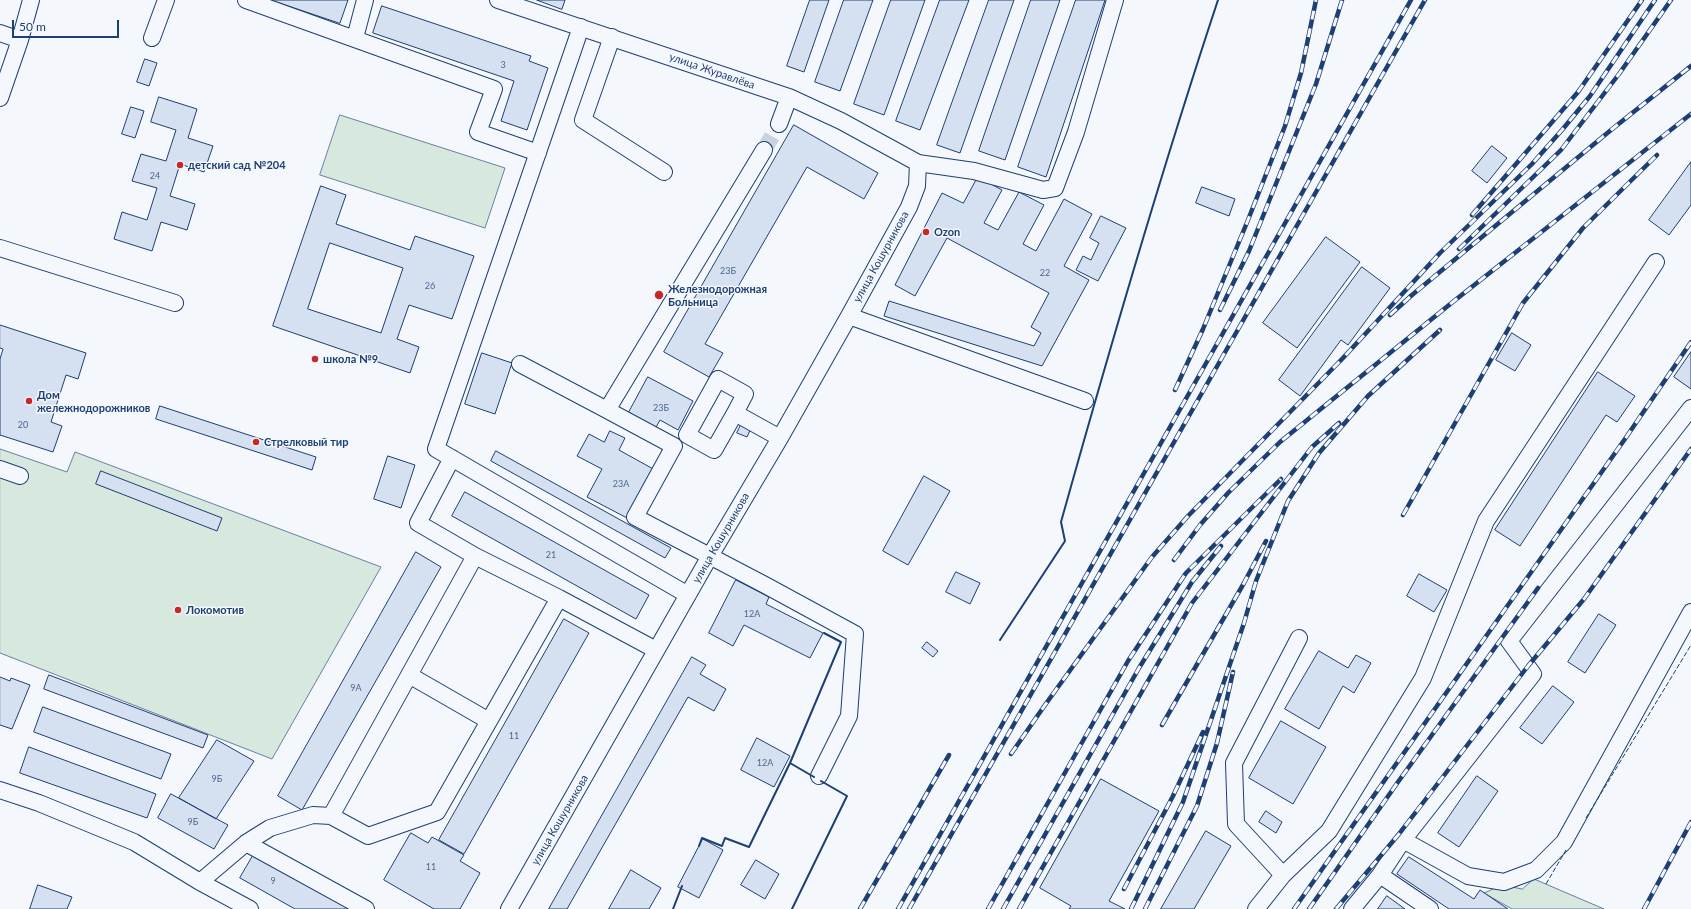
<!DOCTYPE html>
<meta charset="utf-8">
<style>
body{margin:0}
#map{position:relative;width:1691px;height:909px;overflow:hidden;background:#f4f7fb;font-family:Lato,sans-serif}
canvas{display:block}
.scale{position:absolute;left:12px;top:20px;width:107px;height:18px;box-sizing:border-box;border:2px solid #1d3f73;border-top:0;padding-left:5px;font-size:12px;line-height:14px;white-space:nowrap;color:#1d3f73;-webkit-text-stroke:3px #f4f7fb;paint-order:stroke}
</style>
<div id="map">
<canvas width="1691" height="909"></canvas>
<div class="scale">50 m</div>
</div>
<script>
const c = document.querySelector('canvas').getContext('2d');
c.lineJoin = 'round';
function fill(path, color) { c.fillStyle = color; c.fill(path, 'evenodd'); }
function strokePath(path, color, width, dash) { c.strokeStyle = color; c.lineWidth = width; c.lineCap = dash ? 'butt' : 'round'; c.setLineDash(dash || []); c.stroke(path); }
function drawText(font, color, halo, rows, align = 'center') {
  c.font = font + ' Lato,sans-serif'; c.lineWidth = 3; c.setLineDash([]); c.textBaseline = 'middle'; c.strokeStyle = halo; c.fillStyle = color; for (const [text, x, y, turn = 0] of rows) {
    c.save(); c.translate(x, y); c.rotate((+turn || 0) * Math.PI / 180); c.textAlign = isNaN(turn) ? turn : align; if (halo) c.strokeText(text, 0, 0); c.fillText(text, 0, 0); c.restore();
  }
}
const green = new Path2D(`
 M340 115 505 168 485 228 320 175Z
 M0 449 67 472 75 452 381 567 272 759 0 653Z
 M1534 879 1604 909H1512L1484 893 1502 885 1522 889Z`);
fill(green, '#d7e8df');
strokePath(green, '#687fa3', 1);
const building = new Path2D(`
 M271 0H348L340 23Z
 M537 0H565L562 9Z
 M810 0H829L804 72 787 66Z
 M844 0H873L840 91 815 82Z
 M891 0H925L884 115 854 104Z
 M940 0H969L920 130 896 121Z
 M989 0H1014L960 153 937 145Z
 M1031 0H1060L1005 160 979 151Z
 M1076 0H1105L1046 177 1018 167Z
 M382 6 531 56 529 61 548 68 527 130 501 121 514 81 373 33Z
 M145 59 157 63 149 86 137 82Z
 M159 97 197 109 188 138 213 146 204 172 180 164 170 196 195 204 187 230 161 222 152 251 114 239 122 212 147 220 157 188 132 181 141 154 166 161 176 130 151 122Z
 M131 107 144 111 135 138 122 134Z
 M794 125 878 173 864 199 807 167 705 344 723 353 709 377 664 352Z
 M1492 146 1507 158 1487 183 1472 171Z
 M1691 162V205L1669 235 1649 220Z
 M978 177 1002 190 984 223 998 230 1019 192 1044 205 1023 244 1036 251 1064 199 1092 214 1064 266 1089 280 1042 366 884 316 889 301 1034 346 1041 333 1031 327 1049 293 947 238 915 296 895 285 942 193 963 203Z
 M321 186 346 195 336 224 410 250 415 236 474 256 452 319 409 305 397 339 419 347 410 373 273 326ZM330 243 403 268 381 333 308 309Z
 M1202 187 1235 199 1229 216 1196 203Z
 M1101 216 1126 228 1098 281 1076 270 1083 256 1091 260 1099 243 1090 238Z
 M1326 237 1360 262 1297 348 1263 323Z
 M1362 267 1390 288 1348 345 1341 340 1300 396 1279 380Z
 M0 325 86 353 78 379 66 375 51 422 62 426 53 452 0 435V359L3 349 0 348Z
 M1512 333 1531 345 1515 371 1496 360Z
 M1691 352V389L1674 377Z
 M482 353 512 363 495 414 465 404Z
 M1598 372 1635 396 1617 422 1606 415 1520 546 1495 530Z
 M648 377 693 401 678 430 660 420 655 429 628 414Z
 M160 406 316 457 312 470 156 419Z
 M742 423 751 428 747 437 737 433Z
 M610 431 625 438 619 450 655 470 629 519 587 497 602 469 577 456 589 434 604 442Z
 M496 451 671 548 665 558 491 461Z
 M388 456 415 465 401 508 374 499Z
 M101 471 222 518 217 531 96 484Z
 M924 476 950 491 908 565 883 551Z
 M465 492 649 595 636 619 452 516Z
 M416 552 441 567 302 810 278 796Z
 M956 572 980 583 970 604 946 592Z
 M1419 574 1447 590 1434 612 1407 596Z
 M736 580 769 597 766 604 823 633 810 658 744 625 733 646 709 633Z
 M1599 614 1616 625 1585 673 1568 662Z
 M564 619 589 633 464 854 439 840Z
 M927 642 938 651 933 657 922 648Z
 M1319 651 1348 668 1356 655 1371 663 1354 693 1343 686 1319 729 1285 709Z
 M692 657 706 665 700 674 726 689 714 711 688 697 567 909H549Z
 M49 675 208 735 203 748 44 689Z
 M0 677 10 681 11 678 30 685 12 729 0 725Z
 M1553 686 1574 702 1542 744 1520 728Z
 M43 707 171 754 161 779 34 732Z
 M1281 721 1326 747 1293 804 1249 778Z
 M757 738 790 756 774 787 741 770Z
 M217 740 254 761 216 819 179 798Z
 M29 747 156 794 147 818 20 773Z
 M1477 776 1498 791 1459 847 1438 833Z
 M1101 779 1159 811 1109 901 1125 909H1069L1071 906 1040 888Z
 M171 794 228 825 214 849 158 818Z
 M1266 811 1282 822 1276 833 1259 822Z
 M1206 831 1231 846 1194 909H1161Z
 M411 833 428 843 432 837 464 855 460 861 480 873 460 909H434L384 880Z
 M703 839 723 850 699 898 678 887Z
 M254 854 352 909H295L240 878Z
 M1409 857 1474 899 1480 890 1508 909H1449L1397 874Z
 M756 860 779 874 765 899 741 885Z
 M631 870 661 888 649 909H609Z
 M38 885 72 897 67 909H30Z
 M1387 896 1405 909H1378Z`);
fill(building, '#d5e0f0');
strokePath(building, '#1d3f73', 1);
strokePath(new Path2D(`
 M764 150 779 124`), '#c9d2e0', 16, [16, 8]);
const minor = new Path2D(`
 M246 0 494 89 478 132 538 153
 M498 0 789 97 841 121 918 163 974 171 1043 190 1055 188 1076 132 1115 0
 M581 27 436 449 688 595
 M0 33 20 40 0 98
 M612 37 583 120 664 172
 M152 38 166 0
 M355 38 365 0
 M20 40 31 0
 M779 124 789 97
 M764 150 607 410 674 446 635 517 765 585 855 634 849 716 819 776
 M0 248 175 303
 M849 316 1085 401
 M520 364 607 410
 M735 413 714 450 687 435 718 379 745 394 735 413 780 438
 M0 469 20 476
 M475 556 559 598
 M409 675 489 721 559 598 656 650
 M0 790 39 803 134 842 200 882 250 909
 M331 816 368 836 437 812 489 721
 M1403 840 1533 674 1509 641 1691 408
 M246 843 366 909
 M1283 875 1329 831 1423 678 1486 521 1656 262
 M1380 875 1430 909
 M200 882 246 843 270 828 313 815 331 816 475 556 418 523 452 458
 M509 909 710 556 780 438 849 316 909 207 917 186 918 163
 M1256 909 1283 875 1236 824 1234 763 1299 638
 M1352 909 1380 875 1403 840 1468 876 1504 882 1536 870 1564 842 1691 612`);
strokePath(minor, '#1d3f73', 18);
strokePath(minor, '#f4f7fb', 16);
const rail = new Path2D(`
 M1472 215 1578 92 1642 0
 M1459 249 1561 150 1619 74 1671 0
 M1220 310 1249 251 1316 84 1342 0
 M1390 315 1412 295 1611 130 1691 66
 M1175 390 1203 329 1248 220 1285 126 1301 73 1316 0
 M1403 515 1523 303 1583 228 1657 155
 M1174 560 1200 525 1228 493 1280 442 1454 301 1691 114
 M1162 725 1244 583 1266 541
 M1011 754 1045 705 1152 557 1188 516 1343 358 1440 253 1532 164 1562 130 1590 96 1655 0
 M1124 889 1173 796 1203 732
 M860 909 949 755
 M898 909 1411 0
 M909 909 1425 0
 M988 909 1128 661 1186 573 1281 479
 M1003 909 1139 668 1192 582 1221 546
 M1019 909 1192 603 1312 447 1339 423
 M1131 909 1183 802 1244 623 1256 581 1288 501 1319 453 1368 396 1440 330
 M1145 909 1197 806 1217 743 1233 672
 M1294 909 1627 436 1691 342
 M1309 909 1398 782 1538 588
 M1336 909 1399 834 1528 666 1584 599 1691 449
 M1644 909 1691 822`);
strokePath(rail, '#1d3f73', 4.5);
strokePath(rail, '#f4f7fb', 3, [9]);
strokePath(new Path2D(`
 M1586 818 1691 645
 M1546 884 1566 850`), '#1d3f73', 1, [5, 2]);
strokePath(new Path2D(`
 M1000 640 1065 541 1061 522C1110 347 1161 172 1218 0
 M814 777 790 763 841 642 824 633
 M699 846 702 838 722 846 725 838 749 847 790 763
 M673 909 682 886
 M792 909 847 796 821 781`), '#1d3f73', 2);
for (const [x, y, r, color] of [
 [180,165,4,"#c62828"],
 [926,232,4,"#c62828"],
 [659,295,5,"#c62828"],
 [315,359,4,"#c62828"],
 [29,401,4,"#c62828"],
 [256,442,4,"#c62828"],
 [178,610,4,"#c62828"]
]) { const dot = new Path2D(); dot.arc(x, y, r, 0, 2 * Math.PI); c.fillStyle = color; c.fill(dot); strokePath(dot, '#f4f7fb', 1.5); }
drawText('9px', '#4b6792', null, [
 ["3",503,65],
 ["24",155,176],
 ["23Б",728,271],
 ["22",1045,273],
 ["26",430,286],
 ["23Б",661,408],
 ["20",23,425],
 ["23А",621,484],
 ["21",551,555],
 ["12А",752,614],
 ["9А",356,688],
 ["11",514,736],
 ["12А",765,763],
 ["9Б",217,779],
 ["9Б",193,822],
 ["11",431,867],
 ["9",273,881]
]);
drawText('11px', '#1d3f73', '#f4f7fb', [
 ["улица Журавлёва",712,71,19],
 ["улица Кошурникова",881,257,-61],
 ["улица Кошурникова",721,538,-60],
 ["улица Кошурникова",560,820,-60]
]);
drawText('bold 11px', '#1d3f73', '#f4f7fb', [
 ["детский сад №204",188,165],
 ["Ozon",934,232],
 ["Железнодорожная",668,289],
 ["Больница",668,302],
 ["школа №9",323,359],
 ["Дом",37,395],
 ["жележнодорожников",37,408],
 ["Стрелковый тир",264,442],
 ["Локомотив",186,610]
], 'left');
</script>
